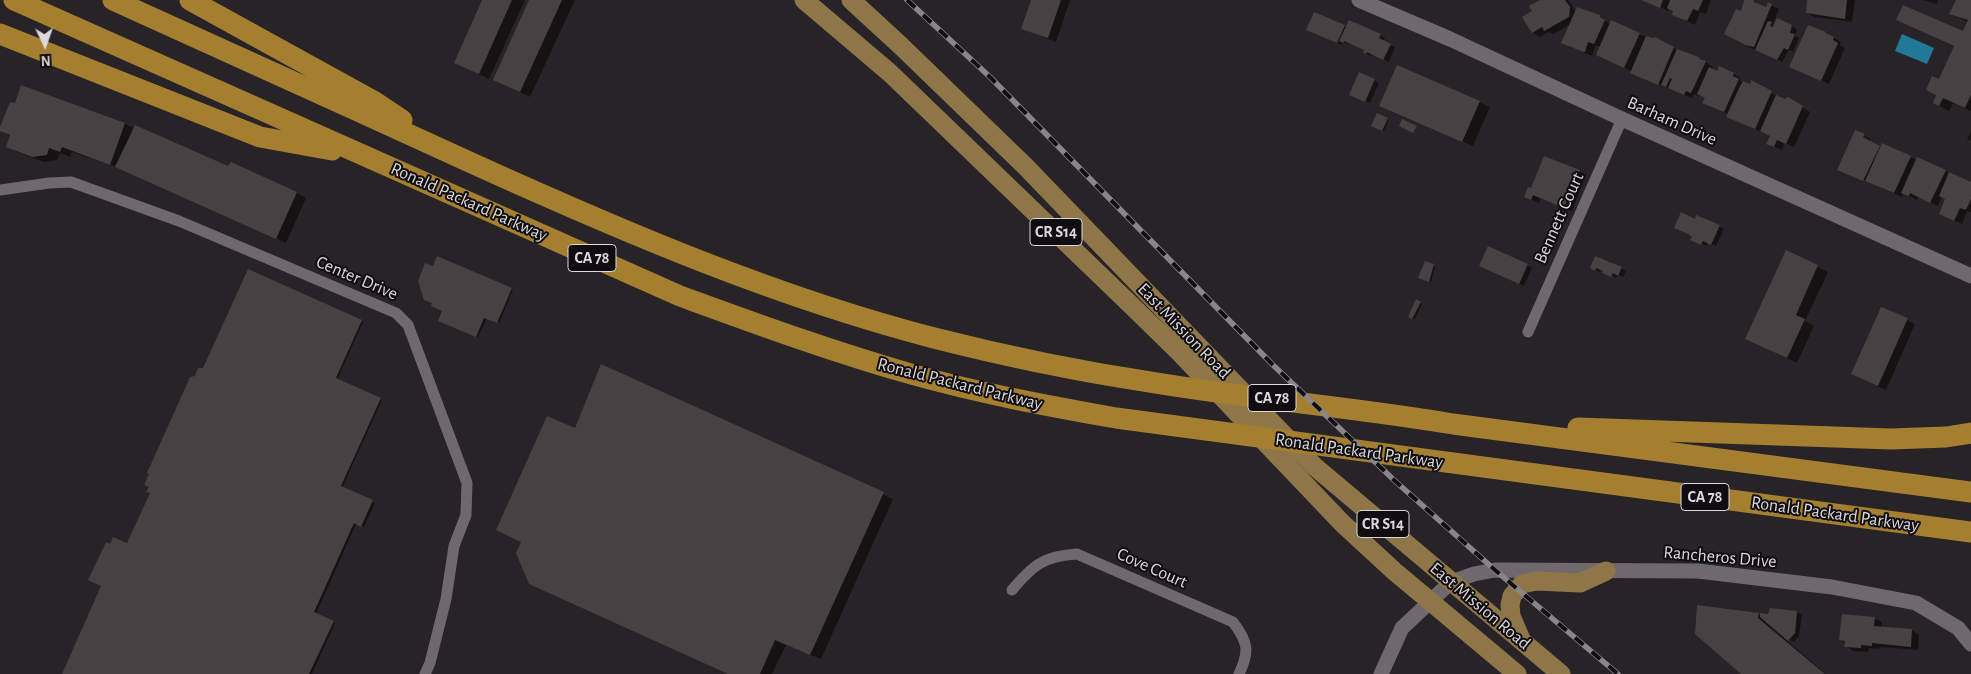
<!DOCTYPE html>
<style>
body{margin:0}
#map{position:relative;width:1971px;height:674px;overflow:hidden;background:#282327;font-family:"Alegreya Sans",sans-serif}
canvas{display:block}
.north{position:absolute;left:20px;top:20px;width:50px;height:50px;-webkit-text-stroke:4px #0f0d0f;paint-order:stroke;rotate:177deg;font-size:14px;font-weight:700;line-height:20px;text-align:center;color:#dbd8db}
.north::after{content:'';display:block;margin:auto;width:18px;height:22px;background:#dbd8db;clip-path:polygon(50% 0,100% 100%,50% 72%,0 100%)}
</style>
<div id="map">
<canvas width="1971" height="674"></canvas>
<div class="north">N</div>
</div>
<script>
const c = document.querySelector('canvas').getContext('2d');
c.lineJoin = 'round';
function fill(path, color) { c.fillStyle = color; c.fill(path, 'evenodd'); }
function strokePath(path, color, width, dash) { c.strokeStyle = color; c.lineWidth = width; c.lineCap = dash ? 'butt' : 'round'; c.setLineDash(dash || []); c.stroke(path); }
function drawText(font, color, halo, rows, align = 'center') {
  c.font = font + ' "Alegreya Sans",sans-serif'; c.lineWidth = 4; c.setLineDash([]); c.textBaseline = 'middle'; c.strokeStyle = halo; c.fillStyle = color; for (const [text, x, y, turn = 0] of rows) {
    c.save(); c.translate(x, y); c.rotate((+turn || 0) * Math.PI / 180); c.textAlign = isNaN(turn) ? turn : align; if (halo) c.strokeText(text, 0, 0); c.fillText(text, 0, 0); c.restore();
  }
}
fill(new Path2D(`
 M1902 34 1934 48 1927 64 1895 51Z`), '#217997');
fill(new Path2D(`
 M483 0H525L489 79 455 62Z
 M531 0H575L530 97 494 79Z
 M1032 0H1070L1056 42 1022 28Z
 M1543 0H1568L1576 12 1599 16 1610 24 1667 44 1677 50 1699 58 1713 67 1711 69 1718 72 1720 68 1734 74 1741 79 1740 81 1750 85 1752 82 1778 97 1785 100 1788 98 1810 112 1794 147 1785 143 1782 150 1775 147 1768 143 1771 136 1728 117 1729 114 1704 103 1706 98 1700 94 1699 96 1694 94 1692 98 1639 76 1632 71 1605 59 1601 47 1596 45 1592 56 1570 47 1571 24 1553 34 1548 32 1540 37 1532 32 1534 12Z
 M1645 0H1711L1706 14 1700 12 1695 25 1681 18 1669 8 1668 11Z
 M1747 0 1755 2 1766 9 1771 5 1779 9 1772 26 1774 27 1777 20 1797 29 1795 36 1799 38 1793 52 1789 50 1782 62 1738 42 1726 34 1742 12Z
 M1809 0H1855L1852 22 1815 17 1807 13Z
 M1923 0H1938L1937 4Z
 M1957 0H1971V111L1953 103 1949 111 1934 103 1940 81 1955 47 1897 20 1963 33 1968 22 1951 14Z
 M1349 21 1380 35 1385 38 1383 42 1395 47 1389 62 1372 53 1371 56 1365 53 1366 50 1349 43 1348 44 1343 42 1342 45 1312 32 1344 26 1347 27Z
 M1808 27 1833 37 1841 42 1840 45 1845 48 1829 84 1798 70Z
 M1398 66 1490 107 1473 146 1390 111Z
 M1374 80 1379 83 1370 103 1355 97Z
 M1377 115 1389 120 1384 131 1372 126Z
 M125 124 228 168 297 193 306 198 286 243 120 168 72 152 70 157 60 153 57 160 44 162 17 152 7 146 10 136 0 130Z
 M1971 131V141L1967 139Z
 M1864 135 1871 139 1870 142 1875 145 1910 157 1945 171 1971 184V212L1967 211 1962 224 1948 218 1947 199 1942 196 1938 206 1918 196 1917 200 1903 193 1902 197 1839 169Z
 M1579 171 1586 175 1572 211 1540 198 1539 203 1525 196 1532 190Z
 M1719 226 1724 229 1716 246 1708 243 1706 246 1697 242Z
 M1786 252 1828 272 1805 321 1814 326 1797 363 1747 339Z
 M438 258 513 290 499 323 487 318 478 337 440 321 444 311 433 268Z
 M1425 262 1435 267 1431 282 1420 277Z
 M1527 265 1532 268 1524 286 1485 268Z
 M1591 268H1621L1626 271 1623 277 1618 275 1616 278 1601 269 1600 272Z
 M249 270 363 322 337 380 382 400 342 488 375 503 364 527 356 524 316 614 335 623 312 674H63L103 586 111 545H128L151 493 196 377 204 369Z
 M1417 301 1422 304 1415 319 1409 317Z
 M1881 308 1915 324 1886 390 1852 374Z
 M602 365 893 499 821 659 786 645 772 674H728Z
 M1797 612 1802 615 1799 636 1794 642 1784 637V638L1826 674H1743L1758 614 1762 616Z
 M1874 618 1882 622 1881 628 1912 630 1919 635 1918 650 1880 647 1879 649 1869 648 1868 652 1853 651 1846 646V643L1840 640Z`), '#0007');
fill(new Path2D(`
 M482 0H512L479 74 454 63Z
 M529 0H562L520 92 493 80Z
 M1031 0H1061L1048 38 1021 29Z
 M1540 0H1565L1570 7 1569 17 1544 31 1542 27 1532 33 1522 17 1532 11 1529 6Z
 M1641 0H1663L1660 8Z
 M1670 0H1703L1698 11 1693 9 1687 21 1672 15 1673 11 1667 8Z
 M1744 0H1754V2L1766 7 1768 2 1772 4 1754 47 1745 45 1724 34 1736 9 1741 11Z
 M1807 0H1847L1845 19 1806 13Z
 M1956 0H1971V95L1965 108 1943 98 1939 106 1933 103 1936 95 1926 90 1932 76 1939 79 1954 46 1896 20 1903 5 1963 31 1968 20 1949 14Z
 M1577 7 1600 15V17L1605 20 1594 44 1588 42 1585 52H1583L1561 43Z
 M1314 12 1345 25 1337 43 1306 30Z
 M1777 18 1792 25 1790 33 1795 34 1788 50 1784 48 1777 60 1755 50 1768 21 1772 22 1770 26 1773 27Z
 M1349 20 1381 34 1379 38 1391 44 1383 60 1367 52 1366 54 1363 53 1364 50 1344 41 1343 43 1339 41Z
 M1611 20 1640 33 1624 68 1596 55Z
 M1808 25 1826 32 1825 33 1834 37 1833 40 1838 43 1821 81 1789 67Z
 M1646 36 1653 38 1655 37 1674 47 1658 85 1630 73Z
 M1677 49 1699 57 1700 59 1706 61 1691 93 1686 91 1684 95 1668 88 1672 79 1670 78 1666 87 1661 85Z
 M1397 65 1480 101 1462 142 1379 106Z
 M1719 66 1734 73 1733 76 1739 79 1724 112 1702 103 1705 98 1697 94 1709 67 1717 71Z
 M1359 72 1375 79 1365 102 1349 95Z
 M1751 80 1772 91 1755 129 1726 117 1740 86 1743 81 1750 84Z
 M21 85 125 123 110 165 62 147 60 152 49 148 47 155 32 157 6 147 10 135 0 131V127L10 102 15 103Z
 M1776 95 1785 99 1788 97 1803 106 1786 144 1777 140 1774 147 1766 144 1770 136 1760 131Z
 M1377 113 1388 118 1382 131 1371 126Z
 M1402 119 1417 126 1413 133 1399 126Z
 M135 125 228 166 231 162 297 192 276 239 115 167Z
 M1855 130 1865 134 1863 137 1880 146 1863 181 1837 170Z
 M1882 143 1911 156 1894 193 1865 181Z
 M1544 156 1580 170 1564 208 1533 195 1531 200 1524 197 1528 187 1531 188Z
 M1917 157 1946 170 1930 203 1910 193 1909 196 1901 193Z
 M1949 172 1971 182V199L1966 210 1960 208 1954 221 1939 214 1945 199 1939 196Z
 M1681 212 1695 219 1696 215 1720 225 1711 245 1703 241 1701 245 1690 240 1692 237 1688 234 1674 228Z
 M1488 246 1528 264 1519 284 1479 266Z
 M1786 250 1818 265 1796 315 1805 319 1787 358 1745 339Z
 M437 256 512 288 497 323 484 318 476 337 438 321 442 311 431 306 432 303 424 300 418 281 425 263 433 266Z
 M1595 256 1622 267 1618 276 1613 273 1611 277 1602 273 1603 271 1596 268 1595 271 1590 268Z
 M1425 261 1434 264 1429 282 1418 278Z
 M248 269 362 320 336 378 381 398 341 486 373 500 361 527 354 523 314 612 334 621 309 674H62L101 586 88 580 106 542 110 544 113 537 127 543 150 493 146 492 149 487 144 485 149 474 147 473 190 377 195 376 198 368H203Z
 M1416 299 1421 302 1412 319 1408 317Z
 M1881 307 1908 318 1878 386 1851 374Z
 M601 364 884 492 810 655 775 640 760 674H728L529 584 516 553 521 542 496 530 547 416 575 428Z
 M1697 605 1759 613 1758 618 1825 674H1741L1695 634Z
 M1770 608 1797 611 1795 633 1788 641 1760 617V613L1768 614Z
 M1842 614 1875 617 1874 626 1912 629 1911 647 1872 643V646L1861 645V648L1844 647 1845 641 1839 640Z`), '#474143');
strokePath(new Path2D(`
 M0 190 49 183 71 182 179 221 396 313 408 325 467 483 466 515 454 546 446 599 430 663 425 674
 M1528 332 1622 119
 M1012 590C1033 565 1044 556 1077 554L1233 622C1248 642 1250 651 1239 674`), '#6f696e', 11);
strokePath(new Path2D(`
 M1359 0 1450 39 1622 119 1971 276
 M1381 674 1402 628 1451 582 1474 574 1495 570 1698 571 1832 587 1916 603 1958 628 1971 644`), '#6f696e', 15);
strokePath(new Path2D(`
 M804 0 890 73 1133 307 1180 353 1342 523 1394 571 1517 674
 M851 0 901 46 1026 167 1314 466 1561 674
 M1520 637 1511 616 1510 605 1512 596 1522 584 1536 581 1580 583 1606 571`), '#8f7649', 19);
strokePath(new Path2D(`
 M14 0 680 296C757 324 833 352 911 374 978 393 1048 406 1116 418L1971 532
 M113 0C234 54 355 110 476 165 624 232 776 297 934 338 1005 356 1077 371 1150 382 1251 399 1352 407 1453 424L1971 492
 M190 0 375 102 402 120
 M0 34 260 137 332 150
 M1578 428 1891 439 1946 437 1971 433`), '#a57f30', 21);
const rail = new Path2D(`
 M907 0 990 77 1273 365 1395 481 1495 570 1618 674`);
strokePath(rail, '#898689', 5.5);
strokePath(rail, '#0f0d0f', 4, [11]);
for (const [x, y, w] of [
 [1056,232,52],
 [592,258,48],
 [1272,398,48],
 [1705,497,48],
 [1383,524,52]
]) { const box = new Path2D(); box.roundRect(x - w / 2, y - 13.5, w, 27, 4); c.fillStyle = '#0f0d0f'; c.fill(box); strokePath(box, '#dbd8db', 1); }
drawText('bold 16px', '#dbd8db', null, [
 ["CR S14",1056,232],
 ["CA 78",592,258],
 ["CA 78",1272,398],
 ["CA 78",1705,497],
 ["CR S14",1383,524]
]);
drawText('18px', '#dbd8db', '#0f0d0f', [
 ["Barham Drive",1672,121,24],
 ["Ronald Packard Parkway",469,202,24],
 ["Bennett Court",1559,218,-66],
 ["Center Drive",357,278,23],
 ["East Mission Road",1184,331,46],
 ["Ronald Packard Parkway",960,384,14],
 ["Ronald Packard Parkway",1359,451,8],
 ["Ronald Packard Parkway",1835,514,8],
 ["Rancheros Drive",1720,557,5],
 ["Cove Court",1152,568,24],
 ["East Mission Road",1480,606,40]
]);
</script>
